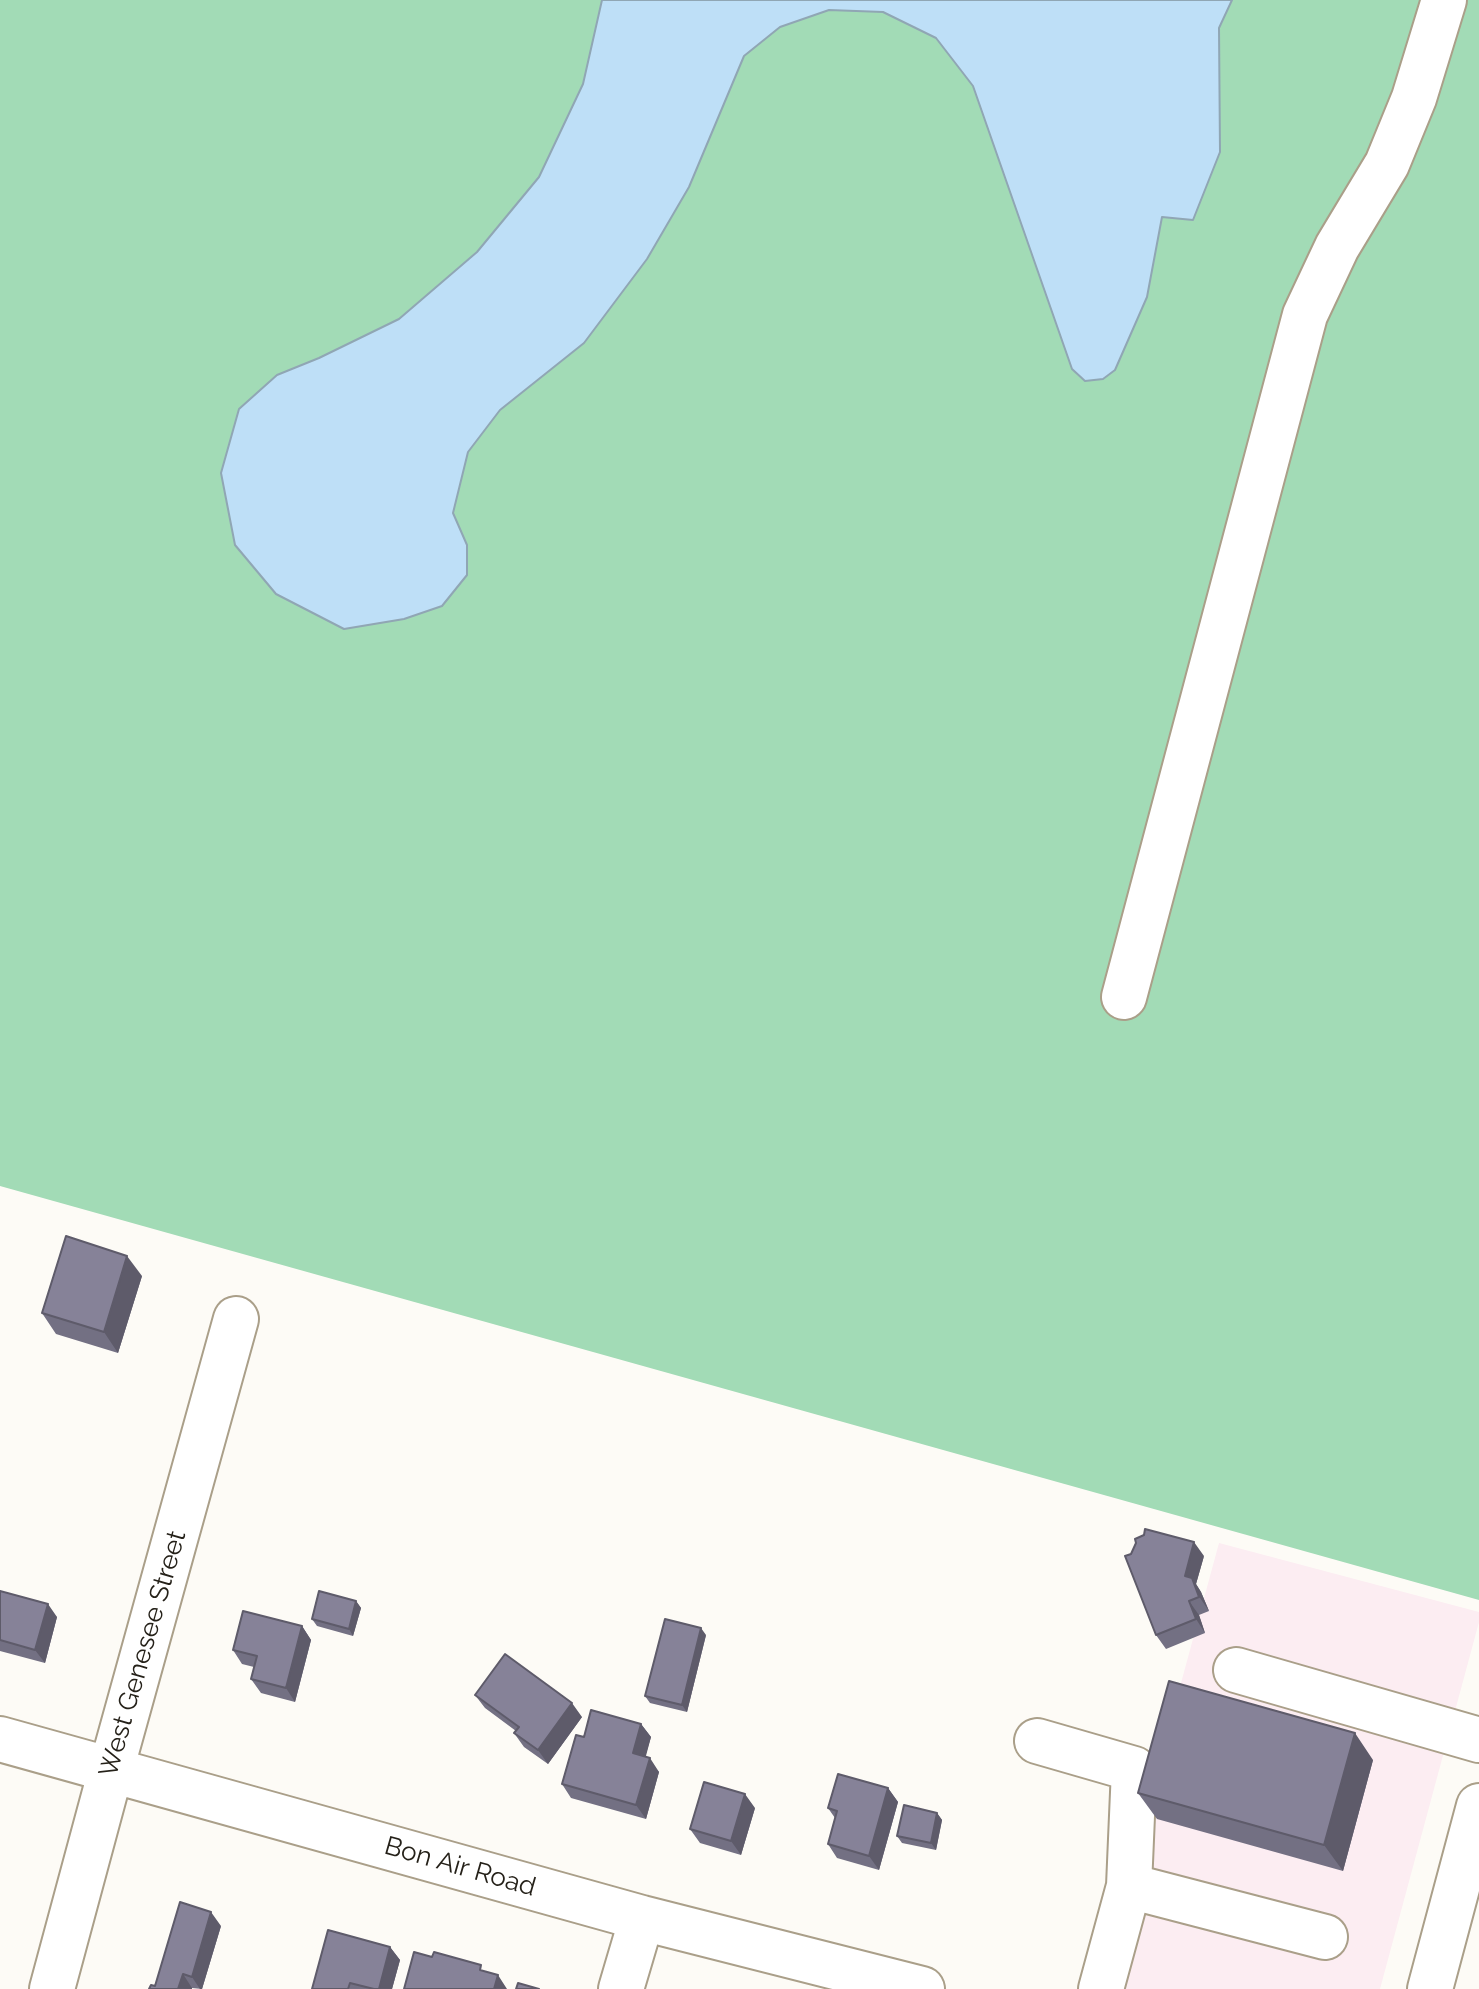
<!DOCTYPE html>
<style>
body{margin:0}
canvas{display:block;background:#fdfbf6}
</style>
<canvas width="1479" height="1989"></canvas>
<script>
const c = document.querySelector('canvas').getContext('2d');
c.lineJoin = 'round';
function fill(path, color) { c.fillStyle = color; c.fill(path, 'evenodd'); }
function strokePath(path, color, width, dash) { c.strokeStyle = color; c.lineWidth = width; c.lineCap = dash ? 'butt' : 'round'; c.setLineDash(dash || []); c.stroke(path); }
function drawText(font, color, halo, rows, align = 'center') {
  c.font = font + ' Raleway,sans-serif'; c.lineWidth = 6; c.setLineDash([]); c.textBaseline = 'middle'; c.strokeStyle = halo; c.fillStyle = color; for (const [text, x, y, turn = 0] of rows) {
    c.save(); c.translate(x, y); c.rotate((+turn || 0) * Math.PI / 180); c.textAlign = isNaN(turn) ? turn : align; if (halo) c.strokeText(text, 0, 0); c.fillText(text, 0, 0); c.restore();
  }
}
fill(new Path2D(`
 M1219 1543 1479 1612V1622L1380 1989H1098Z`), '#fcedf2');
fill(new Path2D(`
 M0 0H1479V1600L0 1186Z`), '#a2dbb6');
const water = new Path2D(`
 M602 0H1232L1219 28 1220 152 1193 220 1162 217 1147 297 1115 370 1103 379 1085 381 1072 369 973 86 936 38 883 12 829 10 780 27 744 56 689 187 647 259 584 343 500 410 468 452 453 513 467 545V575L442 606 404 619 344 629 276 594 235 545 221 473 239 409 277 375 319 358 399 319 477 252 539 177 583 84Z`);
fill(water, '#bedff7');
strokePath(water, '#90a6b4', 2);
const minor = new Path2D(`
 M1124 997 1305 315 1337 247 1387 164 1414 98 1444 0
 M1236 1670 1479 1740
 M0 1739 642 1918 922 1989
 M1037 1741 1134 1769 1129 1886
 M52 1989 111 1770 236 1319
 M621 1989 642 1918
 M1101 1989 1129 1886 1325 1937`);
const major = new Path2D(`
 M1430 1989 1479 1806`);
strokePath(minor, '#aa9f89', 48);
strokePath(major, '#aa9f89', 48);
strokePath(minor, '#fff', 44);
strokePath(major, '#fff', 44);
fill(new Path2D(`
 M142 1276 118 1353 56 1334 42 1313Z
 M1204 1556 1196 1584 1201 1592 1209 1611 1199 1615 1205 1633 1166 1649 1156 1635Z
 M0 1591 57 1617 45 1663 0 1651Z
 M356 1601 361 1608 353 1636 317 1626 312 1619Z
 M302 1626 311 1640 295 1702 261 1693 251 1679 254 1667 242 1664 233 1650Z
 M706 1635 687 1712 650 1703 645 1696Z
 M475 1695 582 1717 548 1764 524 1747 514 1733 516 1731 485 1708Z
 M641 1724 651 1737 645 1757 659 1772 646 1819 571 1798 562 1784 584 1737Z
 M1373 1760 1343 1871 1157 1819 1138 1793Z
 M888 1788 898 1802 879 1870 837 1858 828 1844 835 1818 828 1808Z
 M755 1808 741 1855 700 1843 690 1829Z
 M937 1813 942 1820 936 1850 902 1843 897 1836Z
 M221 1926 202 1989 192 1988V1989H149L155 1986Z
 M390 1947 400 1960 392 1989H312Z`), '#737083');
fill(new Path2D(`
 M127 1256 142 1276 118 1353 104 1332Z
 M1194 1542 1204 1556 1196 1584 1201 1592 1209 1611 1185 1576Z
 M356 1601 361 1608 353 1636 349 1629Z
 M1189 1601 1199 1615 1205 1633 1196 1619Z
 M48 1604 57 1617 45 1663 35 1650Z
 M302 1626 311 1640 295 1702 286 1688Z
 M701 1628 706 1635 687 1712 682 1705Z
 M572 1703 582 1717 548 1764 538 1750Z
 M641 1724 651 1737 643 1767 633 1753Z
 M1355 1733 1373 1760 1343 1871 1324 1845Z
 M650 1758 659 1772 646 1819 636 1805Z
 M888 1788 898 1802 879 1870 869 1856Z
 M745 1794 755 1808 741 1855 731 1841Z
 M937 1813 942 1820 936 1850 931 1843Z
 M211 1912 221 1926 202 1989H200L192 1977Z
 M390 1947 400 1960 392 1989H379Z
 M183 1974 192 1988V1989H178Z
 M498 1975 507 1989H494Z`), '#5e5b6a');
const building = new Path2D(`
 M66 1236 127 1256 104 1332 42 1313Z
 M1145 1529 1194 1542 1185 1576 1192 1578 1199 1597 1189 1601 1196 1619 1156 1635 1125 1556 1131 1554 1136 1543 1135 1539 1144 1535Z
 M0 1591 48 1604 35 1650 0 1640Z
 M319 1591 356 1601 349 1629 312 1619Z
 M243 1611 302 1626 286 1688 251 1679 257 1656 233 1650Z
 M665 1619 701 1628 682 1705 645 1696Z
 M505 1654 572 1703 538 1750 514 1733 519 1727 475 1695Z
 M1169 1681 1355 1733 1324 1845 1138 1793Z
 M591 1710 641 1724 633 1753 650 1758 636 1805 562 1784 576 1735 584 1737Z
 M838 1774 888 1788 869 1856 828 1844 837 1811 828 1808Z
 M704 1782 745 1794 731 1841 690 1829Z
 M904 1805 937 1813 931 1843 897 1836Z
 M180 1902 211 1912 192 1977 183 1974 178 1989H149L151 1985 155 1986Z
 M328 1930 390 1947 379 1989H374L350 1983 348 1989H312Z
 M414 1952 432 1957 434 1952 481 1965 480 1970 498 1975 494 1989H404Z
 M518 1983 539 1989H516Z`);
fill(building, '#868298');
strokePath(building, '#5e5b6a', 2);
drawText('26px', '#252119', '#fff', [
 ["West Genesee Street",143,1654,-74],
 ["Bon Air Road",460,1867,16]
]);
</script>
